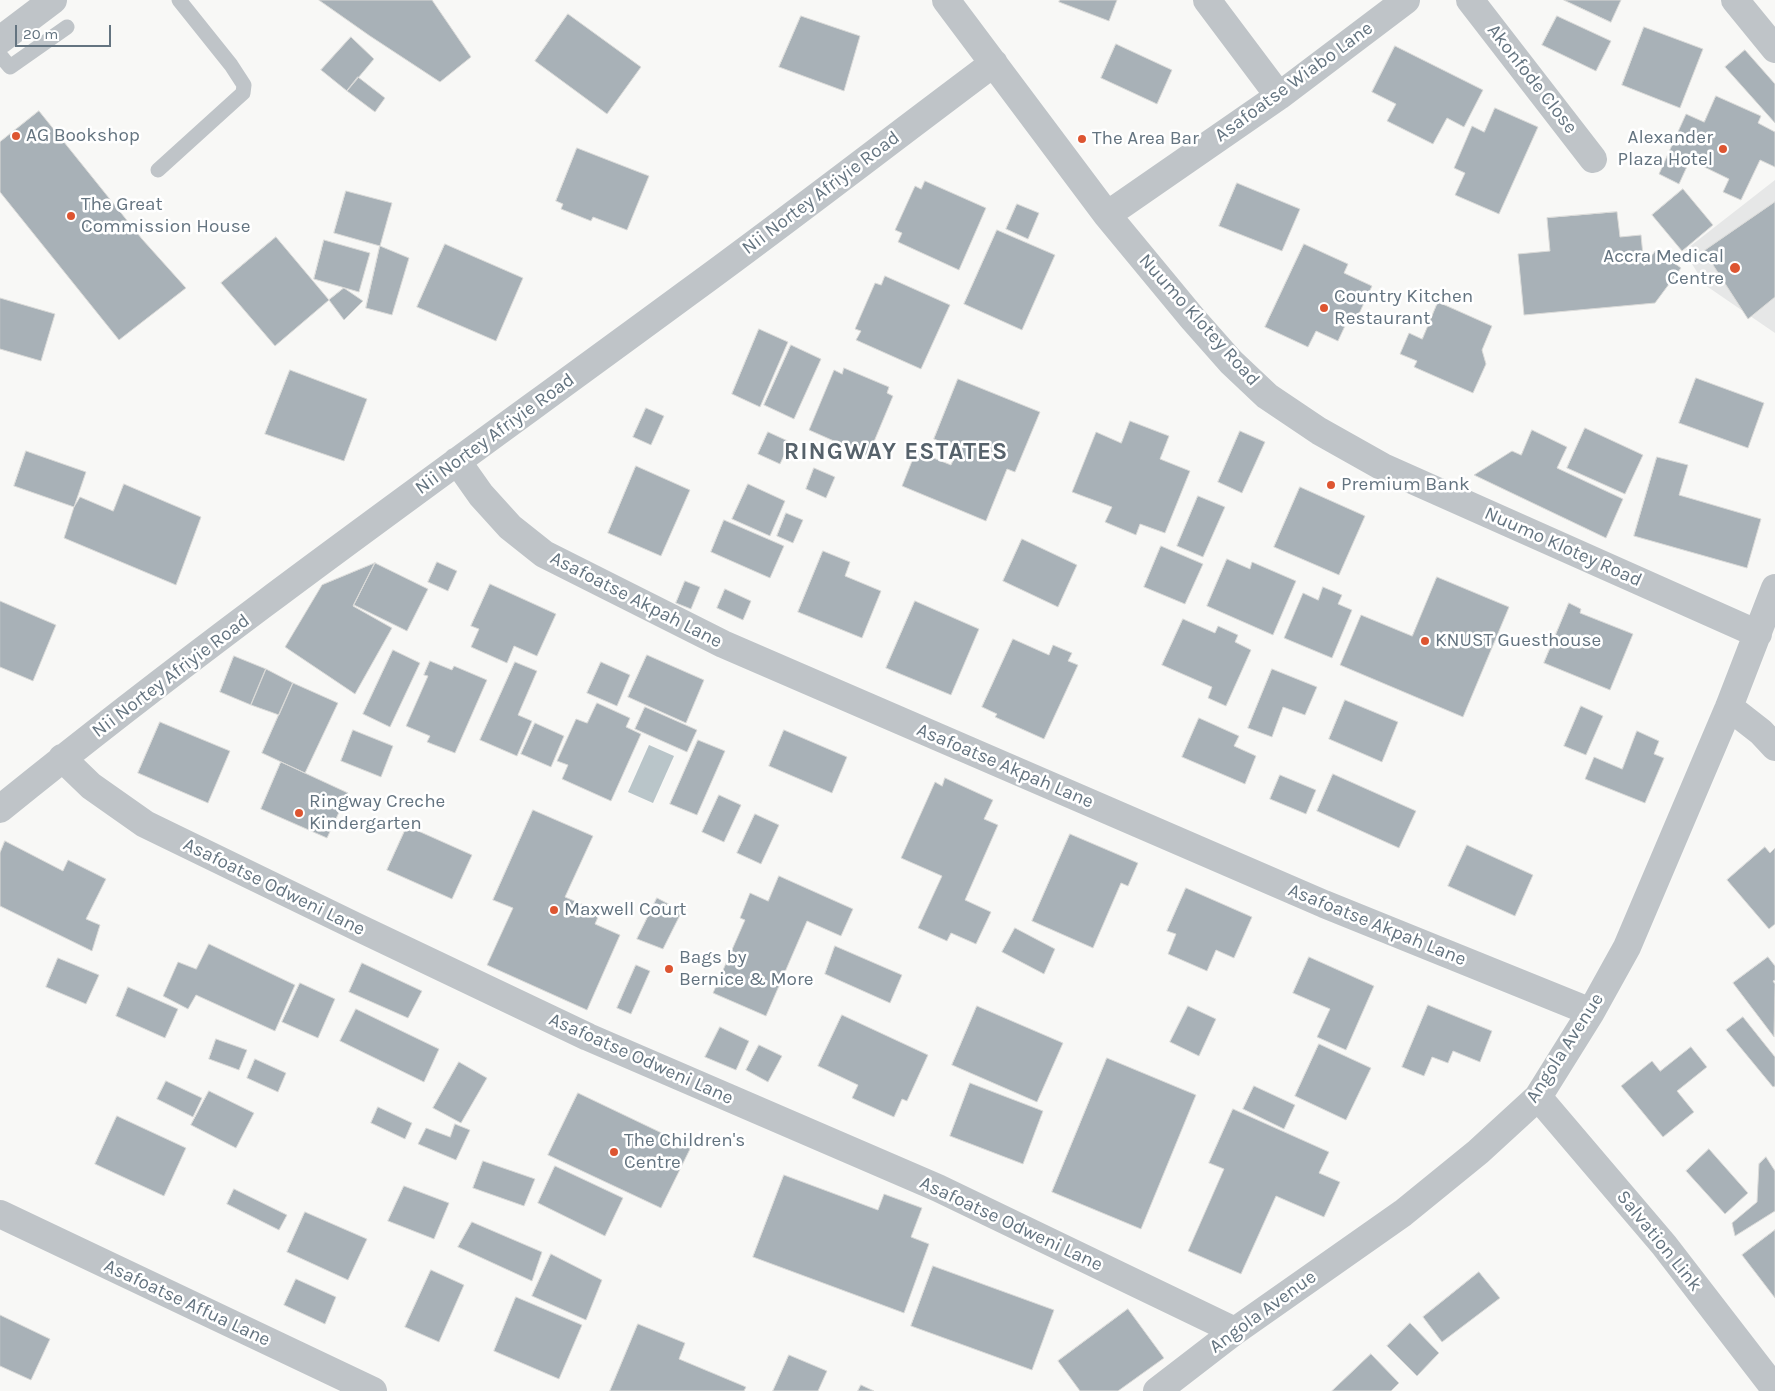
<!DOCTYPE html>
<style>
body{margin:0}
#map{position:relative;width:1775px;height:1391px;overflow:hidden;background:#f8f8f6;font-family:Karla,sans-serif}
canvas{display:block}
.scale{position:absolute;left:15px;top:25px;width:96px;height:22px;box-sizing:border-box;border:2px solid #647480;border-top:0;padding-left:6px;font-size:15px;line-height:18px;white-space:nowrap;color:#647480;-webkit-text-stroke:4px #fff;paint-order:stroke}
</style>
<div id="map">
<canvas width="1775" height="1391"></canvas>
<div class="scale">20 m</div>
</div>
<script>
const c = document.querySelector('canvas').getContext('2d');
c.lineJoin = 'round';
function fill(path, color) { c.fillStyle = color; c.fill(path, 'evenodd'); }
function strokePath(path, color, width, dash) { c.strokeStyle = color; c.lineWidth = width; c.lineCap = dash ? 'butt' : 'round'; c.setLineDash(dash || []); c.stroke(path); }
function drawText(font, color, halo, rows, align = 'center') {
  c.font = font + ' Karla,sans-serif'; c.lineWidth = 5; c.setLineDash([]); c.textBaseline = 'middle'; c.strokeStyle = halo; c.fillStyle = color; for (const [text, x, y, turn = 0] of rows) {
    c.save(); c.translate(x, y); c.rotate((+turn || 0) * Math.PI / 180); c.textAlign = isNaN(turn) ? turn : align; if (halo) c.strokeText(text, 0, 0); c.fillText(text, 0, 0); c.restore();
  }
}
fill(new Path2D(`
 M1775 180V333L1705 285 1684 251Z`), '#e6e7e7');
fill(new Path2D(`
 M649 745 674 756 653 803 628 792Z`), '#b9c5c9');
const building = new Path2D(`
 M319 0H432L471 57 440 82 370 36Z
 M1060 0H1117L1109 21 1059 2Z
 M1564 0H1621L1611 22Z
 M568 14 641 67 607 114 535 61Z
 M801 16 860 36 844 91 779 67Z
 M1557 16 1611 41 1596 71 1542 45Z
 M1644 27 1703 49 1680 108 1622 85Z
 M351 37 374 59 347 91 321 70Z
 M1116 44 1172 70 1157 104 1101 78Z
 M1395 46 1483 90 1464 127 1447 118 1433 144 1387 121 1396 104 1372 92Z
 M1745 50 1775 84V123L1725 67Z
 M358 77 385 98 375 112 347 91Z
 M1716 96 1761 116 1758 123 1775 132V167L1760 160 1741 200 1723 192 1729 179 1690 160 1679 184 1659 174 1686 114 1704 122Z
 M1495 108 1538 127 1499 214 1455 195 1465 173 1454 168 1472 126 1484 132Z
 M39 111 142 239 186 288 119 340 0 192V142Z
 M577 148 649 176 627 230 593 217 591 221 561 209 563 204 556 201Z
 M925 181 986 208 959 270 898 242 902 233 895 230 915 186 921 189Z
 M1237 183 1300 209 1282 251 1219 226Z
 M1683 189 1713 225 1682 251 1652 215Z
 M346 191 392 203 380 246 334 233Z
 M1775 202V297L1748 319 1704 251Z
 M1017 204 1039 213 1028 239 1006 229Z
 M1617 212 1620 237 1641 235 1644 266 1656 250 1681 268 1655 303 1524 315 1518 254 1550 251 1547 218Z
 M997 230 1055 255 1022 330 964 304Z
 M276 237 329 300 275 346 221 283Z
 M324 240 370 253 359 292 314 279Z
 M445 244 523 278 496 341 417 307Z
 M1304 244 1348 264 1344 273 1372 286 1357 318 1350 315 1338 341 1316 331 1308 347 1265 327Z
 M380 246 409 258 392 315 366 308Z
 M885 276 950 305 921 369 856 340 861 331 855 329 875 283 881 285Z
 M344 288 363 301 344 320 329 300Z
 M0 298 55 314 41 361 0 349Z
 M1438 302 1492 326 1482 350 1486 364 1473 393 1414 367 1417 361 1400 354 1409 333 1422 339Z
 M759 329 788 342 760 407 732 394Z
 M791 345 821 359 794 419 764 405Z
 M844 368 889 387 887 393 893 396 868 456 809 430 834 370 842 374Z
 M290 370 367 399 344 461 265 434Z
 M1696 378 1764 403 1748 448 1679 423Z
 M958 379 1040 412 1015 472 1007 469 986 521 902 486 916 451 951 465 958 449 934 439Z
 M646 408 664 416 651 445 633 437Z
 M1130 421 1169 436 1160 459 1190 471 1165 533 1140 524 1136 535 1105 522 1112 507 1072 492 1096 432 1121 443Z
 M1585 428 1643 455 1625 494 1567 468Z
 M1532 430 1567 447 1557 468 1623 499 1606 538 1474 475 1512 451 1521 455Z
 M1240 431 1265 442 1242 493 1218 482Z
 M768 432 790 442 780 464 758 454Z
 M26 451 86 472 74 507 14 486Z
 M1657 457 1688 465 1679 495 1761 519 1747 568 1634 536Z
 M636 466 690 490 661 556 608 533Z
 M814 468 835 477 826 498 806 489Z
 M124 484 201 517 176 585 64 538 74 507 80 497 113 511Z
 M748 484 785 501 770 536 732 519Z
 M1300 487 1365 516 1339 575 1274 547Z
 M1198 496 1225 507 1203 557 1177 546Z
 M786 513 803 520 793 543 777 536Z
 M724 520 784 546 770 578 711 552Z
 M1022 539 1077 565 1058 607 1003 581Z
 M1161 546 1203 564 1185 604 1144 587Z
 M823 551 850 562 845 576 881 591 862 638 798 612Z
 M1227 559 1250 569 1252 562 1296 581 1273 635 1207 606Z
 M437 562 457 571 448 591 428 582Z
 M375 563 353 606 392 628 355 694 285 647 322 585Z
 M375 563 428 589 407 631 354 605Z
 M1437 577 1509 607 1463 717 1340 665 1361 615 1412 636Z
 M685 581 700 587 691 609 676 603Z
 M490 584 556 614 537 656 514 646 507 663 471 647 479 629 471 626Z
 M1323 587 1342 595 1338 604 1352 610 1332 658 1284 638 1303 593 1318 600Z
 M725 589 751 601 743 620 717 608Z
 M0 601 56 625 33 681 0 667Z
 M915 601 979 629 951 695 886 668Z
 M1569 603 1581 609 1580 613 1633 634 1610 690 1544 663Z
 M1183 619 1215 633 1218 626 1238 635 1235 642 1251 650 1226 706 1208 698 1212 687 1162 665Z
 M1013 639 1049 655 1053 645 1072 653 1068 661 1078 665 1044 739 995 717 997 714 982 707Z
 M393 650 420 663 390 727 363 714Z
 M647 655 704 680 686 723 628 697Z
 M234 656 266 669 251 705 220 692Z
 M430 661 452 670 454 666 487 680 455 753 427 742 430 736 406 726 428 676 424 675Z
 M515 662 537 671 518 715 532 721 517 756 480 740Z
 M601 662 630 675 617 706 587 693Z
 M266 669 293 683 279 715 251 705Z
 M1272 669 1317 687 1305 715 1283 707 1272 737 1248 728Z
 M293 683 338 703 305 773 262 753Z
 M1345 700 1398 722 1382 762 1329 739Z
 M597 703 630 718 626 727 641 734 611 801 562 779 568 765 557 761 576 719 587 723Z
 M1581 706 1603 716 1586 755 1564 746Z
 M645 707 697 730 687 752 635 729Z
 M1199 718 1239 736 1234 746 1256 756 1245 784 1182 757Z
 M160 722 230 751 208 803 138 773Z
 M535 723 564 736 551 767 521 754Z
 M353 730 393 746 381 777 341 761Z
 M784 730 847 757 832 793 769 766Z
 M1637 731 1659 741 1654 754 1664 758 1645 803 1585 779 1594 757 1622 769Z
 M698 740 725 751 697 815 670 804Z
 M281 762 348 793 327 838 261 809Z
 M1333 774 1416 811 1399 848 1317 811Z
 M1280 775 1316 790 1306 814 1270 799Z
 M945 778 993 800 984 819 998 825 965 900 991 912 976 944 951 933 947 941 918 928 942 876 901 858 935 782 942 786Z
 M719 795 741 805 724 842 702 832Z
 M533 810 593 836 565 897 600 912 595 924 620 935 587 1010 487 965 513 908 493 900Z
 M755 814 779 825 761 864 737 853Z
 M407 826 472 855 452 899 387 870Z
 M1070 834 1138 863 1128 886 1121 883 1093 948 1032 921Z
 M5 841 63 871 68 860 106 879 86 919 100 925 92 951 0 906V853Z
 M1467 845 1533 875 1515 916 1448 886Z
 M1765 847 1770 853 1775 848V924L1769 929 1727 880Z
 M779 876 853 909 841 936 807 921 766 1016 713 993 745 920 740 918 750 893 768 901Z
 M1186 888 1252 917 1234 958 1216 950 1207 971 1168 954 1176 934 1167 931Z
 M657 898 682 911 663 949 637 939Z
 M1015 928 1055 949 1044 974 1002 952Z
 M209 944 295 985 275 1031 196 995 188 1009 163 996 178 962 196 969Z
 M835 946 902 975 890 1003 825 974Z
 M1309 957 1374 986 1346 1050 1317 1037 1330 1009 1293 993Z
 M1768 957 1775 966V980L1773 981 1775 984 1774 1037 1733 983Z
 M58 958 99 975 86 1004 46 987Z
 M362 963 422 991 408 1018 349 992Z
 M636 965 650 971 631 1014 617 1008Z
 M300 983 335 999 318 1038 282 1022Z
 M128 987 178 1009 165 1038 116 1016Z
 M1428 1005 1492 1031 1480 1062 1453 1051 1448 1063 1432 1057 1424 1076 1402 1067Z
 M977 1006 1063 1043 1037 1102 952 1065Z
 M1188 1006 1216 1019 1199 1056 1170 1042Z
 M356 1009 439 1049 424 1082 340 1041Z
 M842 1015 928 1055 907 1101 902 1099 894 1117 852 1098 858 1085 818 1066Z
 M1743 1017 1775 1057V1086L1773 1087 1726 1030Z
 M720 1027 749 1041 736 1070 705 1057Z
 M216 1039 247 1050 239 1070 209 1059Z
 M1319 1044 1371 1068 1346 1120 1295 1096Z
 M759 1045 782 1056 768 1082 746 1070Z
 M1691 1047 1707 1067 1677 1091 1694 1112 1663 1137 1621 1086 1652 1061 1660 1071Z
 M1107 1058 1196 1095 1141 1229 1052 1192Z
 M255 1059 286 1073 278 1092 247 1078Z
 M459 1062 487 1078 461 1123 433 1108Z
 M166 1081 202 1098 193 1117 157 1099Z
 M970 1083 1043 1111 1023 1164 950 1136Z
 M1254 1086 1295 1105 1284 1129 1243 1109Z
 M209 1091 254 1113 236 1148 191 1125Z
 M578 1093 691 1147 661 1208 548 1155Z
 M378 1107 412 1123 405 1139 371 1123Z
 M1233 1109 1329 1152 1319 1173 1340 1182 1324 1217 1276 1196 1241 1274 1188 1251 1224 1169 1209 1163Z
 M117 1116 186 1148 164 1196 95 1164Z
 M455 1124 470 1130 456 1160 418 1144 426 1128 450 1137Z
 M1709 1149 1748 1193 1725 1214 1686 1171Z
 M1766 1157 1775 1171V1211L1735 1236 1732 1223 1757 1202 1759 1164Z
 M483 1161 535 1179 524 1206 473 1188Z
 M555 1166 623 1198 605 1236 538 1203Z
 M784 1175 878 1210 884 1194 922 1208 911 1237 929 1244 904 1313 753 1257Z
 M404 1186 449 1203 434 1239 388 1221Z
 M234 1189 287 1215 279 1230 227 1204Z
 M305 1212 367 1239 348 1280 287 1252Z
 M472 1222 542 1252 532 1281 458 1247Z
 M1775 1230V1298L1742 1255Z
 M551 1254 602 1280 586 1320 532 1296Z
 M933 1266 1054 1310 1032 1370 911 1326Z
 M431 1270 464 1285 439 1342 405 1327Z
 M1479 1272 1500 1298 1442 1342 1423 1317Z
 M296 1279 336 1297 325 1324 284 1305Z
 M516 1297 582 1325 559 1379 494 1351Z
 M1128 1309 1164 1358 1118 1391H1080L1058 1361Z
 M0 1315 50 1339 31 1380 0 1366Z
 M1410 1323 1439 1353 1417 1376 1387 1346Z
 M638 1324 685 1343 679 1359 746 1387 744 1391H610Z
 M1371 1354 1399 1383 1391 1391H1332Z
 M789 1355 827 1371 818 1391H773Z
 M861 1385 874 1391H858Z`);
fill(building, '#a8b1b7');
strokePath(building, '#dadad8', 1);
strokePath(new Path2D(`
 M0 55 10 67 67 27
 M158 170 243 93 244 85 231 65 179 0`), '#bfc4c8', 15);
strokePath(new Path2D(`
 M946 0 1107 215 1193 319 1231 362 1267 396 1319 431 1383 467 1758 634
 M1207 0 1279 96
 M1470 0 1593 159
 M1735 0 1775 49
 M0 40 53 0
 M1107 215 1279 96 1406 0
 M457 461 481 495 510 527 544 554 723 644 1324 904 1591 1012
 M1729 707 1761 732 1775 747
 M62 758 91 786 145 824 357 927 588 1037 938 1188 1235 1331
 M0 809C223 628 458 462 689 292 792 217 892 139 994 63
 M1538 1097 1664 1245 1775 1389
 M0 1214 373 1391
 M1157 1391 1235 1331 1403 1213 1478 1152 1538 1097 1591 1012 1627 947 1729 707 1775 588`), '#bfc4c8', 28);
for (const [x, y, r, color] of [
 [16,136,5,"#dd5531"],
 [1082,139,5,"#dd5531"],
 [1723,149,5,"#dd5531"],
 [71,216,5,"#dd5531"],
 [1735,268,6,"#dd5531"],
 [1324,308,5,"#dd5531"],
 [1331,485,5,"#dd5531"],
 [1425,641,5,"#dd5531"],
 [299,813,5,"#dd5531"],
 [554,910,5,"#dd5531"],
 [669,969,5,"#dd5531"],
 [614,1152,5,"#dd5531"]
]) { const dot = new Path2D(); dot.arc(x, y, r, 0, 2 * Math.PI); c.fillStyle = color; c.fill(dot); strokePath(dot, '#fff', 2); }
drawText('19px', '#647480', '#fff', [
 ["Akonfode Close",1532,79,52],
 ["Asafoatse Wiabo Lane",1294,82,-36],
 ["Nii Nortey Afriyie Road",821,193,-37],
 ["Nuumo Klotey Road",1199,320,48],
 ["Nii Nortey Afriyie Road",495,434,-36],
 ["Nuumo Klotey Road",1563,547,24],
 ["Asafoatse Akpah Lane",636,600,27],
 ["Nii Nortey Afriyie Road",171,676,-37],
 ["Asafoatse Akpah Lane",1005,766,23],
 ["Asafoatse Odweni Lane",274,887,26],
 ["Asafoatse Akpah Lane",1377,925,22],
 ["Angola Avenue",1565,1048,-57],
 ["Asafoatse Odweni Lane",641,1059,24],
 ["Asafoatse Odweni Lane",1011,1224,25],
 ["Salvation Link",1659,1241,51],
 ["Asafoatse Affua Lane",187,1303,25],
 ["Angola Avenue",1263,1312,-36]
]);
drawText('19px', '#647480', '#fff', [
 ["AG Bookshop",26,136],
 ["Alexander",1713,138,"right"],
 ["Plaza Hotel",1713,160,"right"],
 ["The Area Bar",1092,139],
 ["The Great",81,205],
 ["Commission House",81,227],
 ["Accra Medical",1724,257,"right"],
 ["Centre",1724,279,"right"],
 ["Country Kitchen",1334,297],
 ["Restaurant",1334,319],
 ["Premium Bank",1341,485],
 ["KNUST Guesthouse",1435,641],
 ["Ringway Creche",309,802],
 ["Kindergarten",309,824],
 ["Maxwell Court",564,910],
 ["Bags by",679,958],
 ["Bernice & More",679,980],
 ["The Children's",624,1141],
 ["Centre",624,1163]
], 'left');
c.letterSpacing = '1px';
drawText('bold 24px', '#56626b', '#fff', [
 ["RINGWAY ESTATES",896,452]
]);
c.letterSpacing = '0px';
</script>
